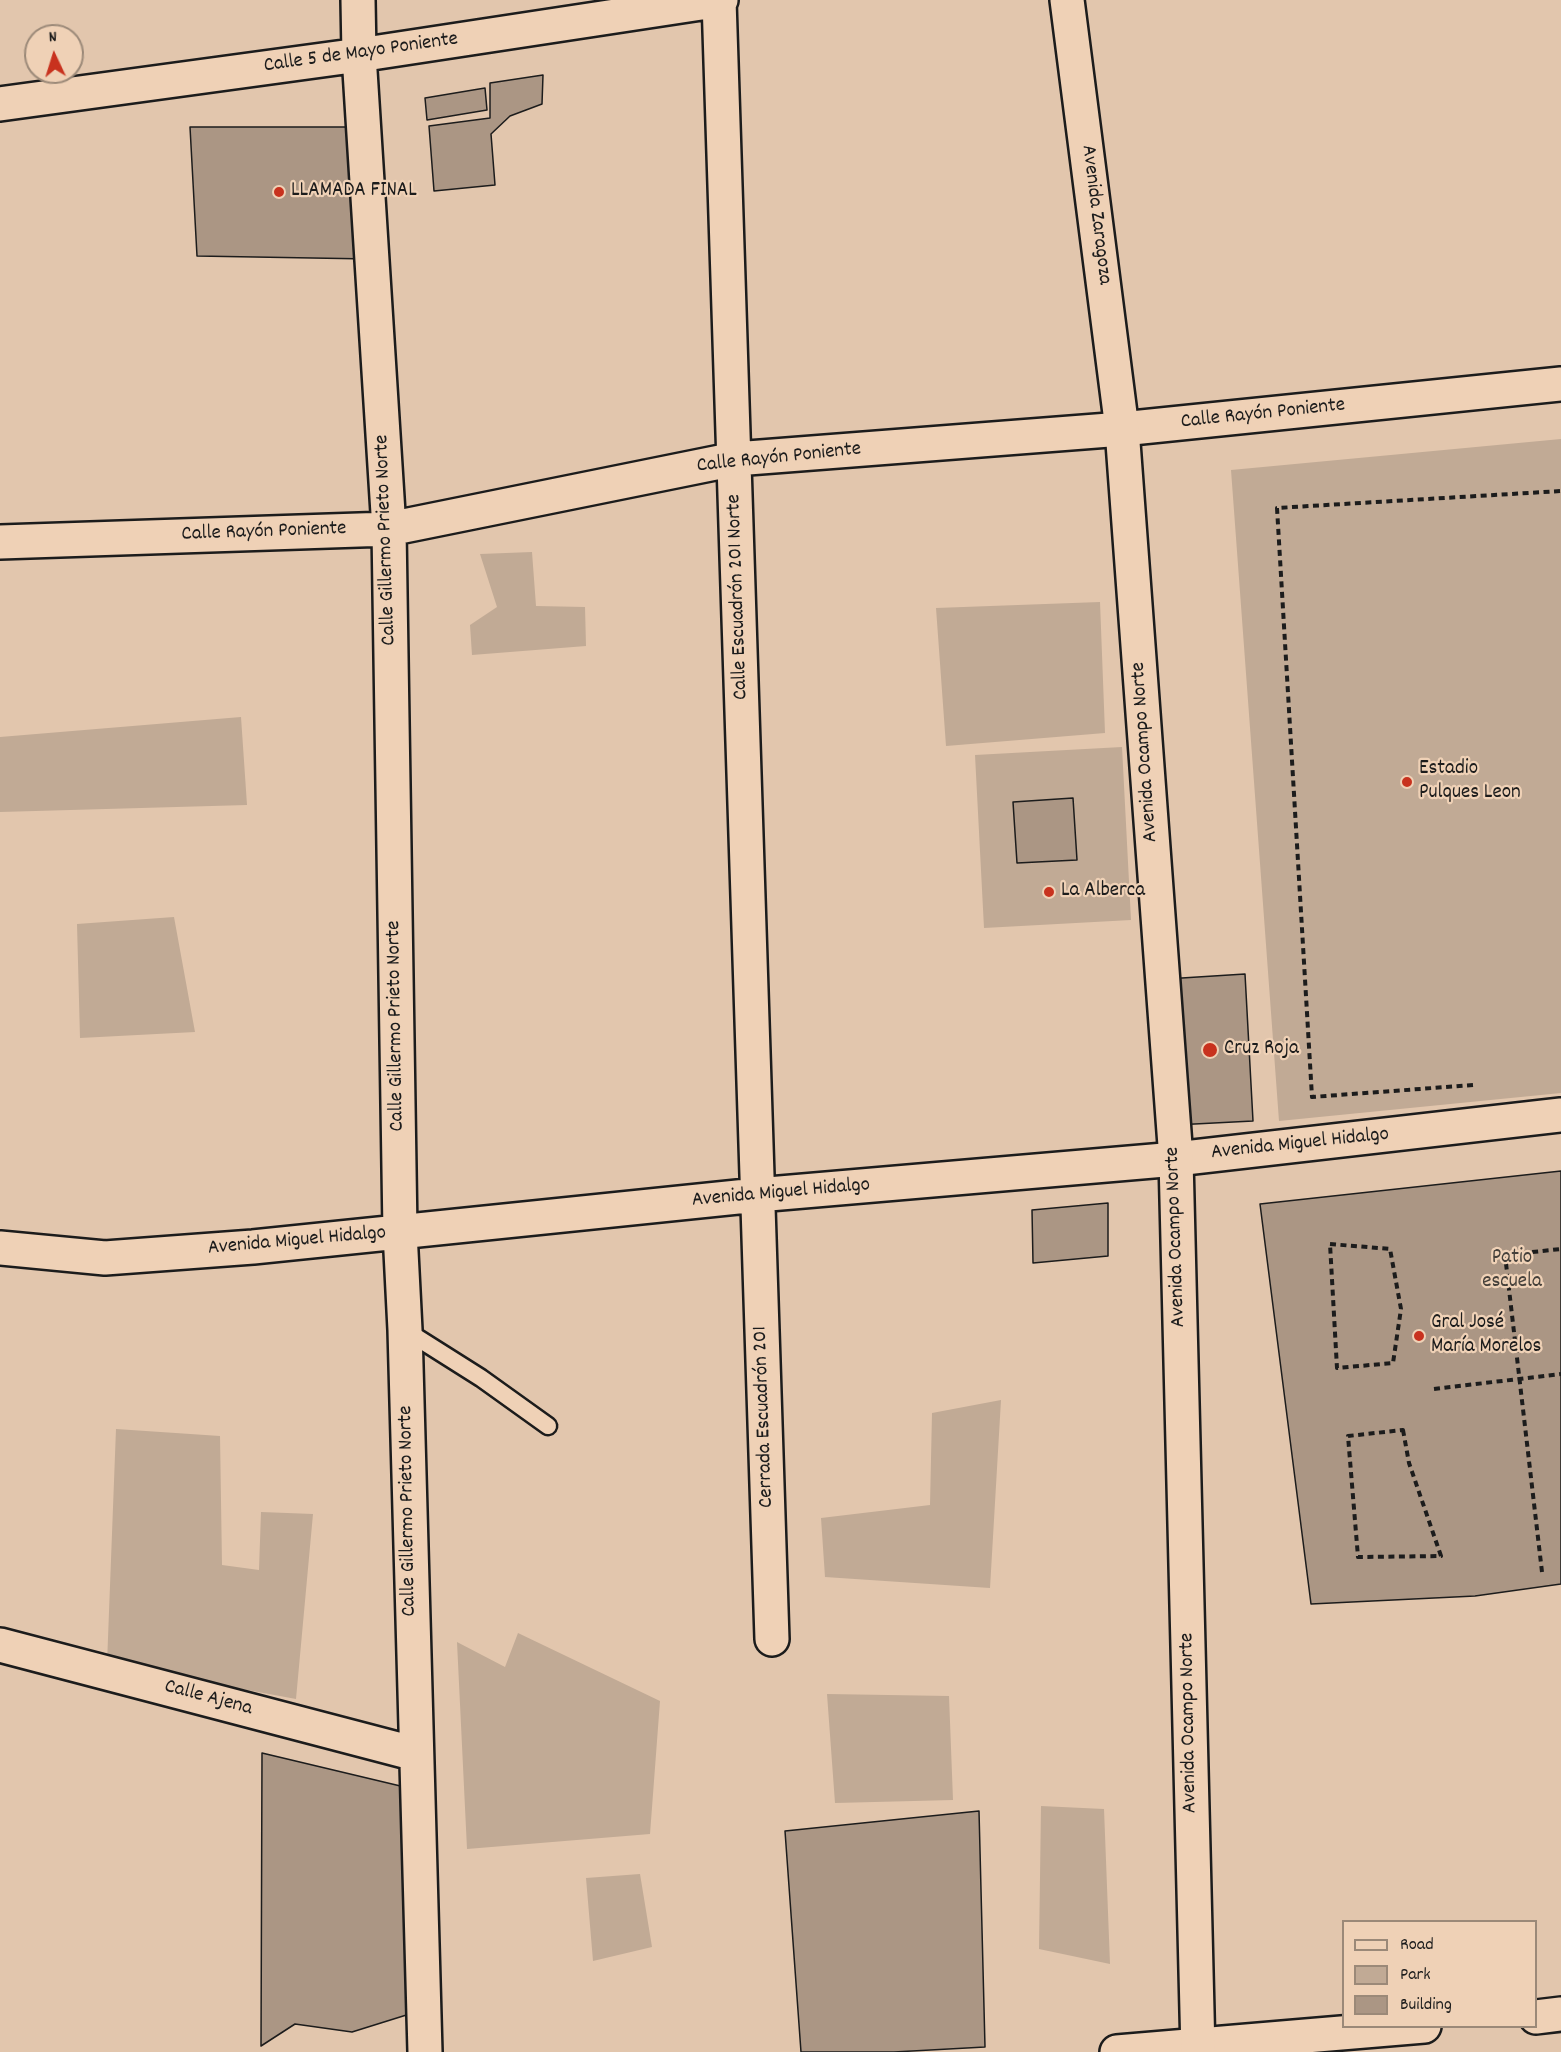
<!DOCTYPE html>
<meta charset="utf-8">
<style>
body{margin:0}
#map{position:relative;width:1561px;height:2052px;overflow:hidden;background:#e2c6ad;font-family:Dekko,sans-serif}
canvas{display:block}
.legend{position:absolute;left:1342px;top:1920px;width:195px;height:108px;box-sizing:border-box;background:#efd1b6;border:2px solid #9b8978;margin:0;padding:8px 10px;list-style:none;font-size:18px;color:#1c1c1c}
.legend li{display:flex;align-items:center;gap:12px;height:30px}
.legend b{width:30px;border:2px solid #9b8978}
.north{position:absolute;left:24px;top:24px;width:60px;height:60px;box-sizing:border-box;background:#efd1b6;border:2px solid #9b8978;border-radius:50%;rotate:356deg;font-size:16px;font-weight:700;line-height:24px;text-align:center;color:#1c1c1c}
.north::after{content:'';display:block;margin:auto;width:21px;height:27px;background:#c8321e;clip-path:polygon(50% 0,100% 100%,50% 72%,0 100%)}
</style>
<div id="map">
<canvas width="1561" height="2052"></canvas>
<ul class="legend">
<li><b style="height:8px;background:#efd1b6"></b>Road</li>
<li><b style="height:16px;background:#c1aa95"></b>Park</li>
<li><b style="height:16px;background:#ab9684"></b>Building</li>
</ul>
<div class="north">N</div>
</div>
<script>
const c = document.querySelector('canvas').getContext('2d');
c.lineJoin = 'round';
function fill(path, color) { c.fillStyle = color; c.fill(path, 'evenodd'); }
function strokePath(path, color, width, dash) { c.strokeStyle = color; c.lineWidth = width; c.lineCap = dash ? 'butt' : 'round'; c.setLineDash(dash || []); c.stroke(path); }
function drawText(font, color, halo, rows, align = 'center') {
  c.font = font + ' Dekko,sans-serif'; c.lineWidth = 4.5; c.setLineDash([]); c.textBaseline = 'middle'; c.strokeStyle = halo; c.fillStyle = color; for (const [text, x, y, turn = 0] of rows) {
    c.save(); c.translate(x, y); c.rotate((+turn || 0) * Math.PI / 180); c.textAlign = isNaN(turn) ? turn : align; if (halo) c.strokeText(text, 0, 0); c.fillText(text, 0, 0); c.restore();
  }
}
fill(new Path2D(`
 M1561 439V1093L1279 1121 1231 470Z
 M532 552 536 606 585 607 586 646 472 655 470 625 497 607 480 554Z
 M1100 602 1105 733 946 746 936 608Z
 M241 717 247 805 0 812V737Z
 M1122 747 1131 920 984 928 975 755Z
 M174 917 195 1032 80 1038 77 924Z
 M1001 1400 990 1588 825 1577 821 1518 930 1505 932 1413Z
 M116 1429 220 1436 222 1565 259 1570 261 1512 313 1514 296 1699 107 1664Z
 M518 1633 660 1701 650 1834 467 1849 457 1642 505 1667Z
 M827 1694 949 1696 953 1800 835 1803Z
 M1041 1806 1104 1809 1110 1964 1039 1949Z
 M640 1874 652 1947 593 1961 586 1878Z`), '#c1aa95');
const building = new Path2D(`
 M543 75 542 104 510 116 491 134 495 185 434 191 429 126 490 118V83Z
 M485 88 487 110 427 120 425 98Z
 M190 127H360L370 259 197 256Z
 M1073 798 1077 860 1017 863 1013 802Z
 M1245 974 1253 1121 1175 1125 1166 979Z
 M1561 1171V1584L1475 1596 1311 1604 1260 1204Z
 M1108 1203V1256L1033 1263 1032 1210Z
 M262 1753 413 1789 416 2012 352 2032 295 2024 261 2046Z
 M979 1811 985 2047 894 2052H801L785 1831Z`);
fill(building, '#ab9684');
strokePath(building, '#1c1c1c', 1.5);
const service = new Path2D(`
 M405 1330 481 1378 548 1426`);
const minor = new Path2D(`
 M358 0 359 55 389 529 400 1232 405 1330 425 2052
 M719 0 772 1639
 M0 104 359 55 721 0
 M0 542 389 529 735 459 1122 429 1561 384
 M0 1248 105 1258 253 1247 757 1195 1176 1159 1561 1115
 M0 1645 416 1754
 M1536 2017 1561 2014
 M1117 2052 1424 2026`);
const tertiary = new Path2D(`
 M1067 0 1122 429 1176 1159 1198 2052`);
strokePath(service, '#1c1c1c', 21);
strokePath(minor, '#1c1c1c', 38);
strokePath(tertiary, '#1c1c1c', 38);
strokePath(new Path2D(`
 M1473 1085 1312 1097 1277 508 1561 491
 M1330 1244 1390 1249 1401 1309 1393 1363 1337 1368Z
 M1434 1389 1561 1374
 M1403 1430 1409 1463 1441 1556 1358 1557 1348 1436Z
 M1542 1572 1505 1255 1561 1249`), '#1c1c1c', 4, [6, 4.5]);
strokePath(service, '#efd1b6', 16);
strokePath(minor, '#efd1b6', 33);
strokePath(tertiary, '#efd1b6', 33);
for (const [x, y, r, color] of [
 [279,192,6,"#c8321e"],
 [1407,782,6,"#c8321e"],
 [1049,892,6,"#c8321e"],
 [1210,1050,8,"#c8321e"],
 [1419,1336,6,"#c8321e"]
]) { const dot = new Path2D(); dot.arc(x, y, r, 0, 2 * Math.PI); c.fillStyle = color; c.fill(dot); strokePath(dot, '#efd1b6', 2); }
drawText('21px', '#1c1c1c', '#efd1b6', [
 ["Calle 5 de Mayo Poniente",361,54,-8],
 ["Avenida Zaragoza",1095,215,83],
 ["Calle Rayón Poniente",1263,415,-6],
 ["Calle Rayón Poniente",779,459,-6],
 ["Calle Rayón Poniente",264,533,-2],
 ["Calle Gillermo Prieto Norte",387,540,-92],
 ["Calle Escuadrón 201 Norte",739,597,-92],
 ["Avenida Ocampo Norte",1146,752,-94],
 ["Calle Gillermo Prieto Norte",397,1026,-91],
 ["Avenida Miguel Hidalgo",1300,1145,-6],
 ["Avenida Miguel Hidalgo",781,1194,-5],
 ["Avenida Ocampo Norte",1177,1237,-92],
 ["Avenida Miguel Hidalgo",297,1242,-5],
 ["Cerrada Escuadrón 201",765,1417,-92],
 ["Calle Gillermo Prieto Norte",409,1511,-91],
 ["Calle Ajena",208,1699,15],
 ["Avenida Ocampo Norte",1190,1723,-91]
]);
drawText('21px', '#1c1c1c', '#efd1b6', [
 ["LLAMADA FINAL",291,192],
 ["Estadio",1419,770],
 ["Pulques Leon",1419,794],
 ["La Alberca",1061,892],
 ["Cruz Roja",1224,1050],
 ["Gral José",1431,1324],
 ["María Morelos",1431,1348]
], 'left');
drawText('21px', '#45403a', '#efd1b6', [
 ["Patio",1512,1259],
 ["escuela",1512,1283]
]);
</script>
